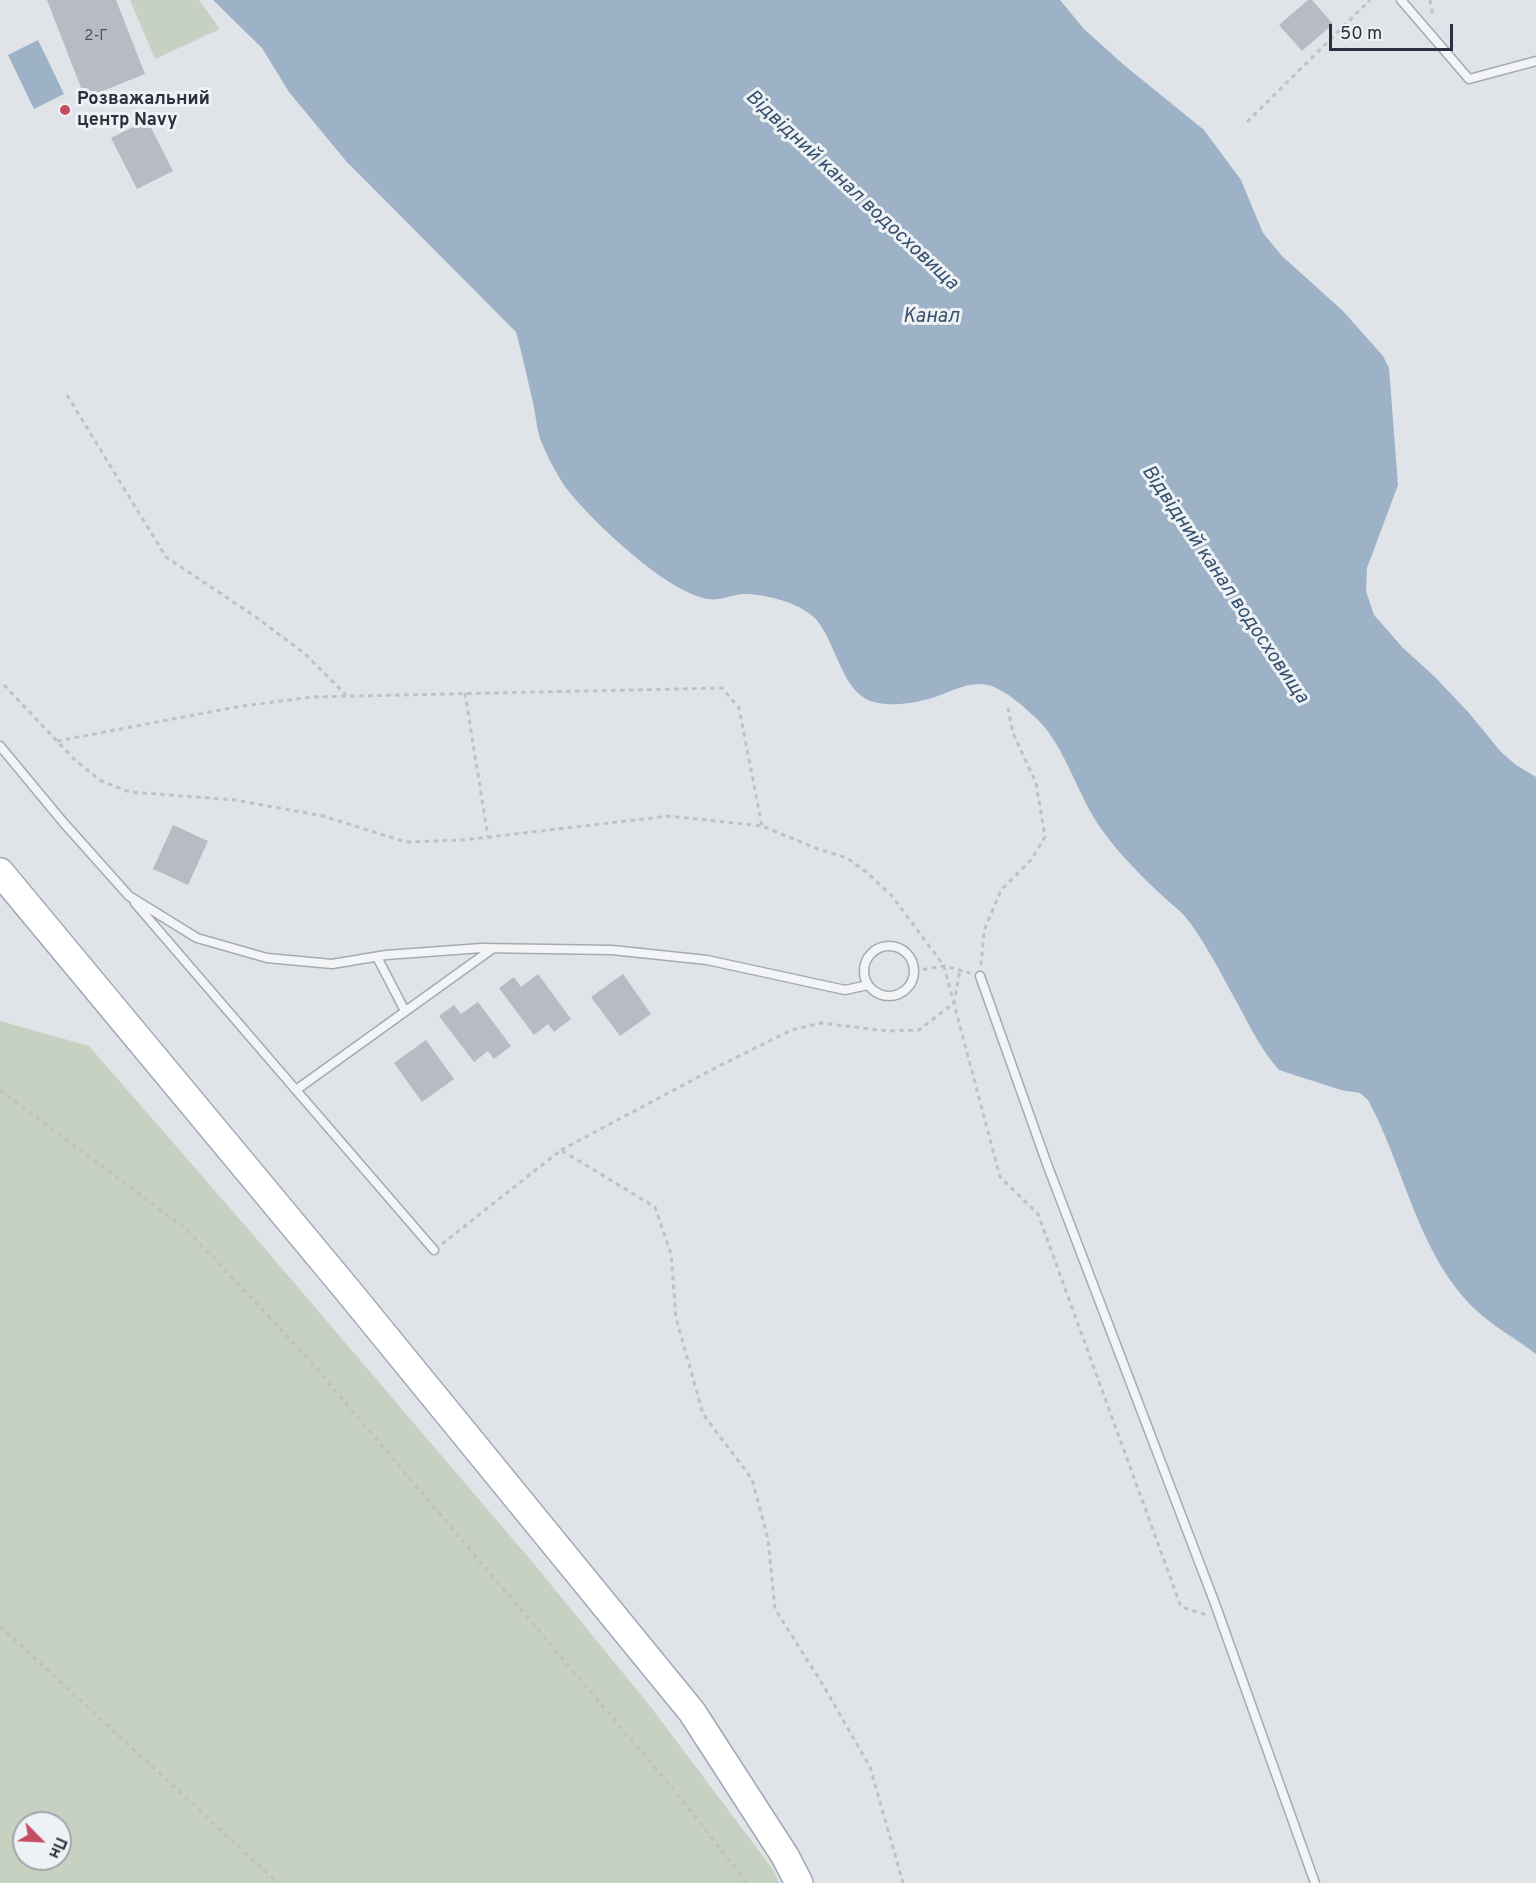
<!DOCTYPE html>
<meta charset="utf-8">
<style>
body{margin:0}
#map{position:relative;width:1536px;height:1883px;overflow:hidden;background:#e0e3e8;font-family:Overpass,sans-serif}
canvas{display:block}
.north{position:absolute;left:12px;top:1811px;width:60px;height:60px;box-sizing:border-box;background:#eff2f5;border:2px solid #a0a5ac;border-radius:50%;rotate:114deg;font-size:16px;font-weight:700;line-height:24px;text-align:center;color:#29313e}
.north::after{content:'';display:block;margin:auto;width:21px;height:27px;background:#c54c61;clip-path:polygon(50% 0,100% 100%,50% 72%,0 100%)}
.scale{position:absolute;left:1329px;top:24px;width:124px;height:27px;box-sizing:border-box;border:3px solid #29313e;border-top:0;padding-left:8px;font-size:18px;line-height:21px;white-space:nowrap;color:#29313e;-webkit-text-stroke:4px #eff2f5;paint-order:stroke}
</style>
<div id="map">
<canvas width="1536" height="1883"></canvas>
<div class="north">Пн</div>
<div class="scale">50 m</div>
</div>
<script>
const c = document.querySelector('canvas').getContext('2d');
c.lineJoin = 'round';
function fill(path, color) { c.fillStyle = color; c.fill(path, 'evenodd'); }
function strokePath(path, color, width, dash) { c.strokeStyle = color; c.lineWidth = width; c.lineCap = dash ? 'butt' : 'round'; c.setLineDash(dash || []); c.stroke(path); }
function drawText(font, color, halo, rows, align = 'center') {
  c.font = font + ' Overpass,sans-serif'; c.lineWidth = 6; c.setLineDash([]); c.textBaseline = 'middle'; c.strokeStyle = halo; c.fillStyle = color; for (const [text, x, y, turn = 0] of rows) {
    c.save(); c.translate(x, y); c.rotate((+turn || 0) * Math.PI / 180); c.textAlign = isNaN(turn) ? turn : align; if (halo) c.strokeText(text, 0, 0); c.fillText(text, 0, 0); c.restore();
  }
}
fill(new Path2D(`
 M130 0H199L220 29 155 59Z
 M0 1021 89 1046 255 1237 534 1564 650 1706 774 1871 779 1883H0ZM24 1823H60V1859H24Z`), '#c6d1c1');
fill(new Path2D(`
 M213 0H1060L1084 29 1124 65 1204 130 1241 180 1263 233 1282 256 1343 311 1383 356 1389 368 1398 485 1367 568 1366 591 1374 615 1403 648 1434 676 1469 713 1501 752 1516 765 1536 777V1354C1517 1339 1494 1327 1477 1311 1418 1256 1405 1168 1368 1100L1360 1093 1341 1090 1279 1070C1263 1052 1252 1031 1241 1010 1225 981 1210 951 1191 924 1184 914 1175 907 1166 899 1143 878 1120 855 1102 830 1077 796 1066 747 1037 719 1025 708 1009 693 994 687 971 678 953 692 932 698 914 703 892 707 874 702 839 693 836 633 810 614 793 601 764 594 743 594 731 595 720 601 708 599 666 592 593 522 566 488 557 475 547 456 541 441 537 430 536 418 534 407 528 382 523 357 516 332L346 161 289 92 262 48Z
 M38 40 64 94 34 109 8 55Z`), '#9db2c6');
fill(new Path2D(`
 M47 0H116L145 74 85 98Z
 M1308 0H1312L1333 24 1302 51 1279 25Z
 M147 120 173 171 137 189 111 138Z
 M173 825 208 841 188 885 153 869Z
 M538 974 571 1019 554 1032 548 1024 534 1035 499 988 514 977 521 987Z
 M623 974 651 1014 620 1036 591 997Z
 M478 1002 511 1046 494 1059 488 1051 474 1062 439 1016 454 1005 461 1014Z
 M426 1040 454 1079 422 1102 394 1063Z`), '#b7bcc4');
const service = new Path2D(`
 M1401 0 1469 79 1536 61
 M0 746 63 822 129 896 197 938 267 958 332 964 386 955 482 948 612 950 707 960 845 990 868 985
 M135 903 296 1090 492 949
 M864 971a25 25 0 1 1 50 0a25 25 0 1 1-50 0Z
 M377 957 405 1011
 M980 976 1047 1164 1214 1601 1315 1883
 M296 1090 434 1250`);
const primary = new Path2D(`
 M0 872 349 1292 692 1712 785 1856 799 1883`);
strokePath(service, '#a5aab2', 11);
strokePath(primary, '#a0a8b3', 30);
strokePath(new Path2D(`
 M1430 0 1433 17
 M1247 122 1370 0
 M67 395 166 557 253 615 304 653 346 695
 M4 685 74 759 101 781 130 792 235 800 323 816 406 842 463 840 669 816 762 826 818 849 847 858 865 871 892 896 944 966 1000 1177 1038 1214 1181 1607 1207 1615
 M465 693 488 837
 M57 741 236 707 311 697 722 688 739 708 762 826
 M981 965 984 931 1001 890 1031 860 1045 837 1036 783 1013 733 1008 708
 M914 971 944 966 970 973
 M0 1090 186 1229 305 1355 679 1796 747 1883
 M561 1150 721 1065 792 1030 821 1023 887 1031 919 1030 954 1003 960 970
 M442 1244 561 1150 655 1207 671 1254 676 1318 703 1414 752 1479 768 1539 775 1609 823 1685 870 1767 903 1883
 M0 1626 278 1883`), '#bec1c6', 3, [4.5, 4.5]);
strokePath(service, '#f2f4f6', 8);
strokePath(primary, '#fff', 27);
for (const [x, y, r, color] of [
 [65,110,6,"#c54c61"]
]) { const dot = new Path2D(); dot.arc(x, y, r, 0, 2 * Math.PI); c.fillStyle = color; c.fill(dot); strokePath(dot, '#eff2f5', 2); }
drawText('15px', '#4c5460', null, [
 ["2-Г",96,37]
]);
drawText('bold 18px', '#29313e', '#eff2f5', [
 ["Розважальний",77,100],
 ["центр Navy",77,121]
], 'left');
drawText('italic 20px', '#36516f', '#eff2f5', [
 ["Відвідний канал водосховища",851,191,43],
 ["Канал",931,318],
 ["Відвідний канал водосховища",1224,585,56]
]);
</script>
